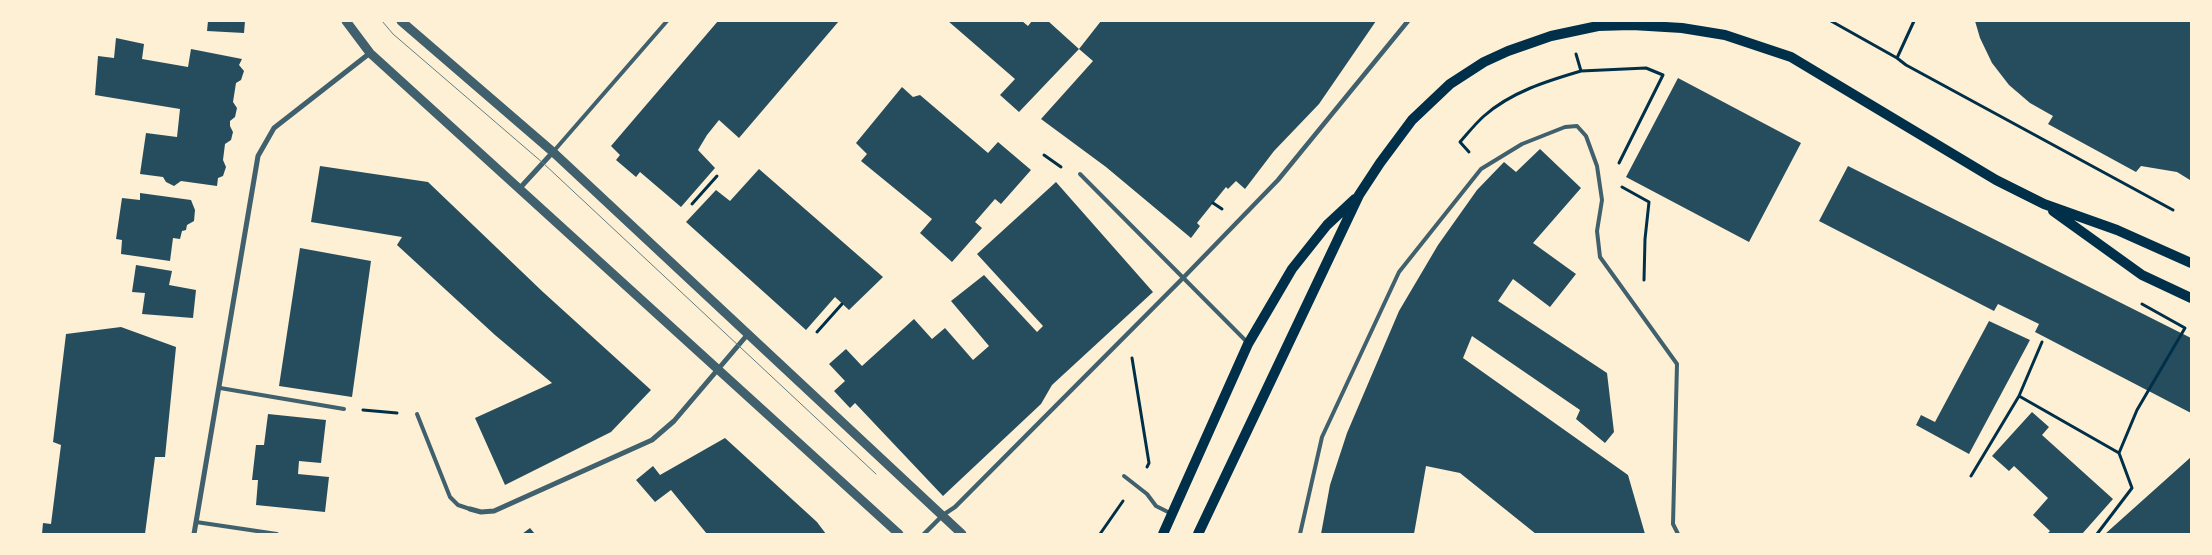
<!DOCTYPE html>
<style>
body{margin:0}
#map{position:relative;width:2212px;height:555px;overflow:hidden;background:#fdf0d5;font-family:"Varela Round",sans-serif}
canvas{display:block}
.frame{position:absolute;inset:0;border:22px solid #fdf0d5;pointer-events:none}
</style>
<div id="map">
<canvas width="2212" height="555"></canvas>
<div class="frame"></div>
</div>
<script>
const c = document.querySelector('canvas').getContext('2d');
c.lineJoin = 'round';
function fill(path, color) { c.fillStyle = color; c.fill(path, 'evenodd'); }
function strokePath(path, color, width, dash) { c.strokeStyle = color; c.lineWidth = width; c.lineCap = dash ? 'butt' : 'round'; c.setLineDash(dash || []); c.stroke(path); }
fill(new Path2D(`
 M208 21H245L244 33 207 31Z
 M718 21H839L739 138 719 120 707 135 698 150 715 168 681 207 640 172 636 177 616 160 620 155 611 146Z
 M948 21H1022L1028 26 1032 21H1048L1079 49 1019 112 1000 95 1015 79Z
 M1101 21H1376L1319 104 1274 151 1245 189 1236 181 1228 189 1226 187 1197 223 1200 226 1191 238 1106 167 1041 119 1093 61 1079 49Z
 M1975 21H2191L2190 180 2177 172 2141 166 2136 172 2048 124 2053 116 2030 103 2009 85 1992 63 1980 38Z
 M116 38 144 44 142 59 188 67 191 49 242 59 239 65 244 71 241 80 236 83 233 102 237 108 235 117 230 121V126L233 132 231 140 225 144 223 160 226 167 223 176 218 178 217 186 181 181 174 186 166 182 163 177 140 174 146 133 177 137 180 109 95 95 98 56 114 58Z
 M1678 78 1801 143 1749 242 1626 177Z
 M902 87 913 97 920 95 988 153 998 142 1031 170 1001 204 995 199 975 222 982 228 952 262 920 233 932 219 861 161 867 154 856 143Z
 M1540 149 1581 188 1533 243 1576 274 1550 307 1513 279 1498 301 1607 373 1614 432 1605 443 1576 419 1580 410 1472 336 1463 358 1628 475 1645 534H1536L1460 473 1426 466 1414 534H1321L1330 485 1347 433 1399 311 1438 245 1477 190 1504 162 1516 172Z
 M320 166 428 182 543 292 651 390 611 432 505 485 475 418 552 383 495 335 397 245 402 237 311 222Z
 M1848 166 2191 338V413L2035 332 2039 324 1998 304 1994 311 1819 221Z
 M759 169 883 277 849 310 835 297 806 330 686 222 716 190 730 201Z
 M1056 182 1153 292 1052 385 1041 404 943 496 855 403 850 408 834 391 845 381 829 364 846 349 862 366 914 319 932 339 945 328 973 360 989 346 951 301 984 275 1037 332 1043 326 977 254Z
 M140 193 191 200 195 210 194 221 187 225 186 230 182 231 180 239 173 238 170 261 121 254 122 240 116 239 122 198 140 200Z
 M300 248 371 261 352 397 279 386Z
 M136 265 172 271 169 285 196 290 193 318 142 314 145 293 132 292Z
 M1989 321 2030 340 1969 454 1916 425 1921 415 1935 422Z
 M121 327 176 347 165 457H155L145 534H42L43 523 51 524 61 445 53 442 66 334Z
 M2032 412 2049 427 2042 435 2113 499 2082 534H2047L2050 531 2033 515 2048 498 2014 466 2009 471 1992 456Z
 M268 414 326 420 321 463 299 461 298 474 329 477 325 512 256 505 258 480H252L256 445H264Z
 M725 438 817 522 826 534H707L671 490 655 502 636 480 653 466 660 475Z
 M2191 457V534H2105Z
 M530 528 535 534H522Z`), '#264d5e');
strokePath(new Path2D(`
 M1831 21 1897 58 1906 65 2173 210
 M1897 58 1914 21
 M1581 71 1646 68 1663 75 1619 163
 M1469 152 1460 142C1468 133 1475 124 1484 116 1511 92 1547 81 1581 71L1576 54
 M1044 155 1061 167
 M1622 187 1649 202 1645 239 1644 280
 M1213 203 1222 209
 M692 204 717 176
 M817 332 842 304
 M2042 342 2019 396 2119 453
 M1132 358 1149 463 1147 467
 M363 410 397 413
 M1971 476 2019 396
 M1100 534 1123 501
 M2097 534 2132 488 2119 453 2137 410 2185 328 2142 304`), '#003049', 3);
strokePath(new Path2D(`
 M553 152 667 21
 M1080 174 1247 342
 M220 388 344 409
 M417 414 450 497 458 505 470 509
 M1124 476 1147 494 1156 506 1172 514
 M196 522 277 534
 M1300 534 1322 437 1399 272 1481 169 1522 144 1565 127 1577 126 1586 136 1597 166 1602 200 1597 231 1600 257 1677 364 1673 524 1678 534`), '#3f606c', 4);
strokePath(new Path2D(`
 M924 534 943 515 955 507 1183 278 1278 180 1408 21`), '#3f606c', 4.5);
strokePath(new Path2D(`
 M519 189 553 152
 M470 509 481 512 494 511 652 440 674 421 748 334
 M194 534 258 156 274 128 370 53`), '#3f606c', 5);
strokePath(new Path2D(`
 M346 21 370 53 899 534
 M401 21 553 152 962 534`), '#3f606c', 9);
strokePath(new Path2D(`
 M2053 211 2142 275 2191 298
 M1163 534 1248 344 1292 269 1327 225 1355 199
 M1198 534 1359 195 1380 163 1412 120 1450 84 1484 62 1508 51 1551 36 1598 26 1632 25 1682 28 1725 35 1791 57 1996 180 2044 204 2117 230 2191 263`), '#003049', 10);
strokePath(new Path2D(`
 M382 21 393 34 543 163 876 474`), '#657d81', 1);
</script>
